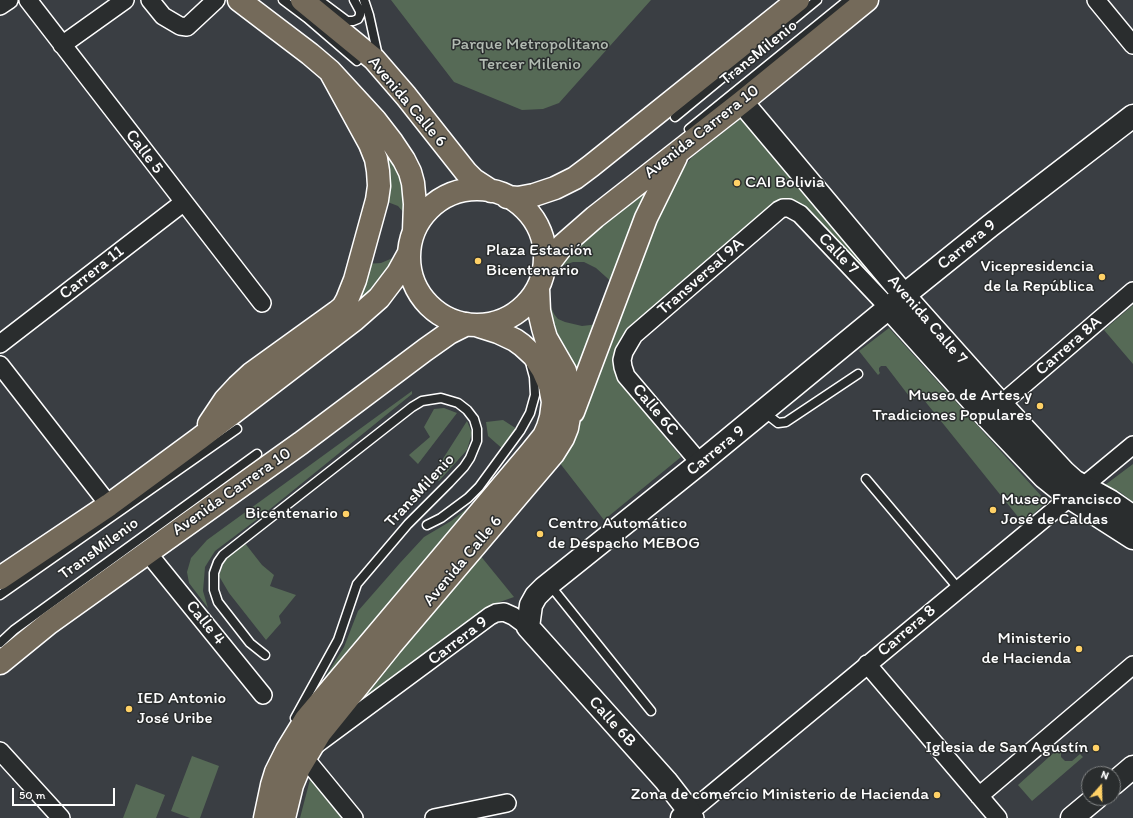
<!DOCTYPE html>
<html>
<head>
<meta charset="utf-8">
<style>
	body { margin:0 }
	#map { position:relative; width:1133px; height:818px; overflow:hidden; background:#3a3e43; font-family:Itim,sans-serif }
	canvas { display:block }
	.north { position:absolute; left:1081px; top:766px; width:40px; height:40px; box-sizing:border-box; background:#2a2d2e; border:1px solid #7f8182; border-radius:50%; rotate:20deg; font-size:11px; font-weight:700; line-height:16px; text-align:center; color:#fff }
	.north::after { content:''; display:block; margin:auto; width:14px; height:18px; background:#ffd166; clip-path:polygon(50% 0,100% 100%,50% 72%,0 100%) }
	.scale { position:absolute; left:12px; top:788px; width:103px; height:18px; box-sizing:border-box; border:2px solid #fff; border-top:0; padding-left:5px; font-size:12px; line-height:14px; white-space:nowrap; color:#fff; -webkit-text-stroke:3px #2a2d2e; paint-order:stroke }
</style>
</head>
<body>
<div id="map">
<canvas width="1133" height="818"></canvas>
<div class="north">N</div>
<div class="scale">50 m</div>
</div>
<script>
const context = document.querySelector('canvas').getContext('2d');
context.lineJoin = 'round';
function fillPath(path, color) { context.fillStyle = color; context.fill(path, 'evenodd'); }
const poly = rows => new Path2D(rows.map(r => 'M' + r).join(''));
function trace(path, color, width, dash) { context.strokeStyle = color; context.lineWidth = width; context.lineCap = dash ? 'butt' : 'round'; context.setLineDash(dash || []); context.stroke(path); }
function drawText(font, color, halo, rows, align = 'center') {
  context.font = font + ' Itim,sans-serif'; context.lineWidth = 3; context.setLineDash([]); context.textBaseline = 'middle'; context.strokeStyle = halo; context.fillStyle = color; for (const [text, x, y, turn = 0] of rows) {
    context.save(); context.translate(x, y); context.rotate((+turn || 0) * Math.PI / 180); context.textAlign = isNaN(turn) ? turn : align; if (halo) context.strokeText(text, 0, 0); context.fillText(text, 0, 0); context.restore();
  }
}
const green = poly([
	[391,0,651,0,559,103,543,109,522,110,454,82],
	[744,116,883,282,877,287,795,206,686,281,622,336,616,349,614,364,622,384,681,457,604,520,559,462,659,208,679,174,692,157],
	[377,138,403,176,404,213,398,206,385,201],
	[653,186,615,285,596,268,584,262,573,262,559,267,571,251,603,224],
	[395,257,392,265,372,290,354,304,366,264,381,263],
	[547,298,554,314,558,319,565,322,582,326,599,324,576,385,558,345],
	[1133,305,1133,364,1104,330],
	[889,328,1044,499,1043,505,1023,523,920,395,912,400,886,366,881,366,879,368,879,371,880,373,878,375,859,351],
	[412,391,412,394,264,514,215,551,205,567,203,591,208,608,189,583,187,572,191,558,207,540],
	[444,408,457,413,418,464,409,455,430,437,424,427,434,409],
	[503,420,520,431,505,451,488,436,486,422],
	[467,421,472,433,467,450,439,481,432,476],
	[1133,464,1133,502,1120,492,1105,485],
	[488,492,310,701,344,647,358,611,400,563,424,537,451,521],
	[244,542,262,565,274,575,270,586,296,595,279,616,281,623,266,640,229,593,219,576,223,564,229,555],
	[479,554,514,597,494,604,353,708],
	[1060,747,1063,750,1061,753,1061,757,1065,761,1072,761,1080,754,1083,757,1032,801,1018,785],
	[192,756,219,766,200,818,190,818,171,811],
	[312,772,349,818,300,818],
	[136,784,165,795,156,818,123,818]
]);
const lane = poly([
	[283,0,307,18,357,61],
	[319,0,347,21,353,21,358,19,360,15,360,11,354,0],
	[364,0,369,15,378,56],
	[675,117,817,0],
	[689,129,848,0],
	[764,412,778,423,786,422,858,374],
	[866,479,958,588],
	[427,525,441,518,468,498,479,487,520,431,530,413,535,395,534,377,531,366],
	[549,584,651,711],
	[0,595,237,429],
	[0,643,14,630,257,454],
	[265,655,250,643,218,602,214,590,214,573,218,562,223,555,412,407,422,401,441,398,458,403,467,410,474,419,477,429,477,441,470,458,464,467,449,483,408,524,357,584,338,640,295,718]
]);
const street = poly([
	[28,0,262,303],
	[150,0,163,16,180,26,187,27,216,0],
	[1096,0,1133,45],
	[0,6,9,0],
	[62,45,125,0],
	[0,344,184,202],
	[0,365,109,505],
	[993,411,1133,291],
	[700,463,626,376,623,367,622,360,624,352,634,335,779,210,783,208,789,208,800,214,889,308],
	[147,552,263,695],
	[867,664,998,818],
	[317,744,490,616,496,613,504,612,513,616,528,627],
	[0,751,61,818],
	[304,757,354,818],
	[979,796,1133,665],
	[434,818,507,803],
	[695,818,690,812,1133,445]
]);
const secondary = poly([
	[742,102,904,295],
	[909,301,1001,404,1064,472,1074,481,1110,501,1133,517],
	[889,308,987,417,1044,477,1069,497,1133,538],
	[1113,784,1133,767],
	[682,818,690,812,666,781,528,627,531,605,536,596,544,588,700,463,908,292,990,226,1133,116],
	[1072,818,1096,798]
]);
const primary = poly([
	[239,0,310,54,330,71,375,120,392,142,404,160,410,172,413,183,415,204,414,231],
	[302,0,374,59,406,96,466,172,474,180,491,191],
	'409 257a68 68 0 1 1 136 0a68 68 0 1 1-136 0Z',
	[507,197,518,198,534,195,555,188,575,178,591,166,798,0],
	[543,271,563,245,595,217,742,102,867,0],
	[573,412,646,218,676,157],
	[209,424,225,400,238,386,251,374,337,312,343,307,347,300,355,280,377,200,379,186,378,171,376,159,370,144,330,71],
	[0,578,109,505,200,438,354,320,379,298,398,273,409,253],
	[0,663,49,623,301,443,425,350,449,333,467,324],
	[265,818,272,785,276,772,287,750,306,719,531,452,544,436,548,427,551,417,553,402,550,386,543,370,534,356,522,345,515,340,498,332,476,325],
	[284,818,292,785,299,768,320,733,391,645,553,454,563,438,567,428,569,417,570,403,568,384,565,371,546,338,543,328,539,311,538,288]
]);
const markers = [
	[737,183,4,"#ffd166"],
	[478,261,4,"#ffd166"],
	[1102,277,4,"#ffd166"],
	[1040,406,4,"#ffd166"],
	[993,510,4,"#ffd166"],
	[346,514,4,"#ffd166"],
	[540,534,4,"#ffd166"],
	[1079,649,4,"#ffd166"],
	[129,709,4,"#ffd166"],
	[1096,748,4,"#ffd166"],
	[937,795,4,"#ffd166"]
];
const parkNames = [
	["Parque Metropolitano",530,45],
	["Tercer Milenio",530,65]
];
const streetNames = [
	["TransMilenio",759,53,-39],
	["Avenida Calle 6",407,102,50],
	["Avenida Carrera 10",702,132,-38],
	["Calle 5",144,152,52],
	["Carrera 9",967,245,-39],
	["Calle 7",838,254,46],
	["Carrera 11",92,273,-38],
	["Transversal 9A",701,277,-41],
	["Avenida Calle 7",927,320,49],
	["Carrera 8A",1069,346,-41],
	["Calle 6C",655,410,50],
	["Carrera 9",716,451,-39],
	["TransMilenio",420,491,-47],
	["Avenida Carrera 10",232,492,-35],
	["TransMilenio",99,549,-36],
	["Avenida Calle 6",463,561,-50],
	["Calle 4",205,623,51],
	["Carrera 8",907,631,-40],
	["Carrera 9",458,641,-37],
	["Calle 6B",612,722,48]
];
const poiNames = [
	["CAI Bolivia",745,183,"left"],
	["Plaza Estación",486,251,"left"],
	["Bicentenario",486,271,"left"],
	["Vicepresidencia",1094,267],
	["de la República",1094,287],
	["Museo de Artes y",1032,396],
	["Tradiciones Populares",1032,416],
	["Museo Francisco",1001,500,"left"],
	["José de Caldas",1001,520,"left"],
	["Bicentenario",338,514],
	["Centro Automático",548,524,"left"],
	["de Despacho MEBOG",548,544,"left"],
	["Ministerio",1071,639],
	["de Hacienda",1071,659],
	["IED Antonio",137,699,"left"],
	["José Uribe",137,719,"left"],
	["Iglesia de San Agustín",1088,748],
	["Zona de comercio Ministerio de Hacienda",929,795]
];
fillPath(green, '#566a56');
trace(lane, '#fff', 11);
trace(street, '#fff', 20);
trace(secondary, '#fff', 25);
trace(primary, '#fff', 25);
trace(lane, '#2a2d2e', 8);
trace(street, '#2a2d2e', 17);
trace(secondary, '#2a2d2e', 22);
trace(primary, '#746a5a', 22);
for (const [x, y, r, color] of markers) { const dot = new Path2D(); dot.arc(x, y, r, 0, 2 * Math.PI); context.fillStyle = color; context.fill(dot); trace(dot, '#2a2d2e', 1.5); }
drawText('17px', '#b3bcb3', '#2a2d2e', parkNames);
drawText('17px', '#fff', '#2a2d2e', streetNames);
drawText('17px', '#fff', '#2a2d2e', poiNames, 'right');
</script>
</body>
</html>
